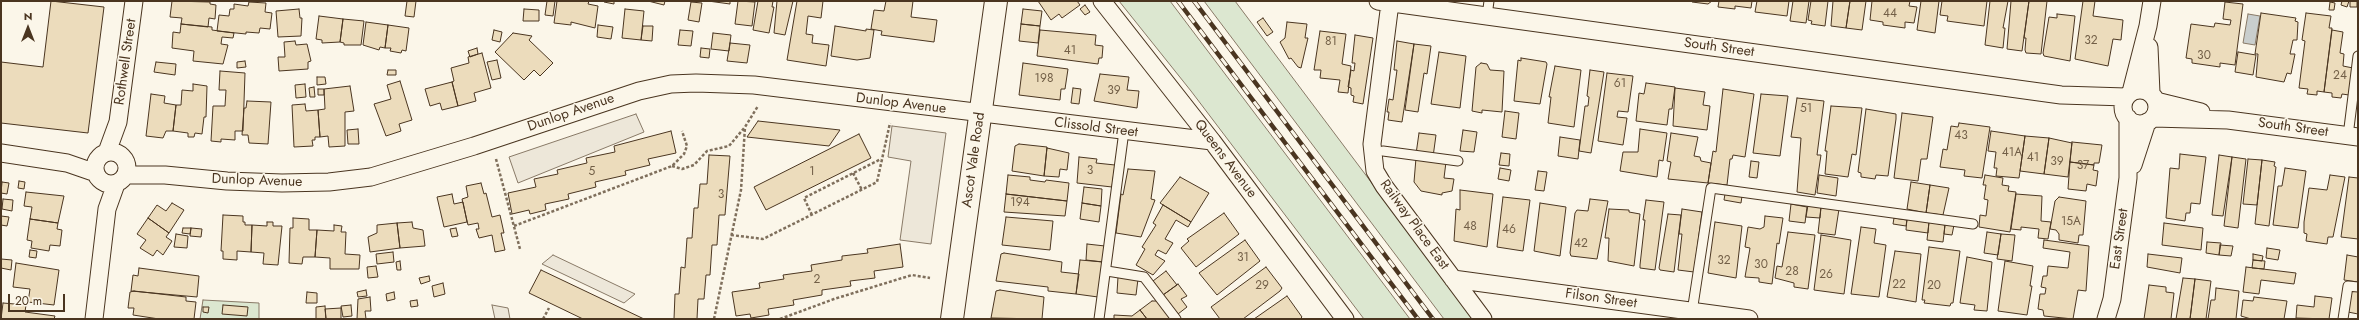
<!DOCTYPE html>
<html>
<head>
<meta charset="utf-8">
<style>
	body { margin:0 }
	#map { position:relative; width:2359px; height:320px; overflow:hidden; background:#fbf6e9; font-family:Jost,sans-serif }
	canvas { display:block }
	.frame { position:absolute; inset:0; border:2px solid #4a3520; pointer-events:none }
	.north { position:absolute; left:8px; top:8px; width:40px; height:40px; -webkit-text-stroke:3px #fbf6e9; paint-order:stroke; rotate:0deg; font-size:11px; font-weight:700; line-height:16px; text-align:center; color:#4a3520 }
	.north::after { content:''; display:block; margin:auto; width:14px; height:18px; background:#4a3520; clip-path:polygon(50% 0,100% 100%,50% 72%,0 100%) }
	.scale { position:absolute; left:8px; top:294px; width:57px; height:18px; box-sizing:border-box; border:2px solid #4a3520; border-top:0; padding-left:5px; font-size:12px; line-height:14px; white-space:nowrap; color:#4a3520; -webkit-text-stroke:3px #fbf6e9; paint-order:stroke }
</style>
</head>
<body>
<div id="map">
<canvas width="2359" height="320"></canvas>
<div class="frame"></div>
<div class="north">N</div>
<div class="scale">20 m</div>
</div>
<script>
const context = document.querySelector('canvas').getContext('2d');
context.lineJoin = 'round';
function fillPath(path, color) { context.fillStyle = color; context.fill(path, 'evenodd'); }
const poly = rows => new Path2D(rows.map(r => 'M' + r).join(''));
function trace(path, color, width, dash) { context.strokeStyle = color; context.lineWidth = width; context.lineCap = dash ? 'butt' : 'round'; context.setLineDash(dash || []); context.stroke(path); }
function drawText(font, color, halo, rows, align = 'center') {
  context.font = font + ' Jost,sans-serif'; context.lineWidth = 3; context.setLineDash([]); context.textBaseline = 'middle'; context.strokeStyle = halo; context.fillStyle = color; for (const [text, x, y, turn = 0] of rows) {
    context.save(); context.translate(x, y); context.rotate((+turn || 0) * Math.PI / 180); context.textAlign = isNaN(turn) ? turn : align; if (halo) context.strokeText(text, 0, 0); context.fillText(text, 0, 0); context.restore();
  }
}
const green = poly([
	[1119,1,1170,1,1410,319,1364,319,1191,91,1119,1],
	[1204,1,1235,1,1474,319,1444,319,1204,1],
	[203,300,259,303,259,319,200,319,203,300]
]);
const parking = poly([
	[636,114,644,132,518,183,509,157,636,114],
	[892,126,946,133,931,244,900,240,911,161,888,157,892,126],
	[553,255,635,294,624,303,542,264,553,255],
	[492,305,508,308,510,319,495,319,492,305]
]);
const water = poly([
	[2248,14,2260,16,2255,45,2243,43,2248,14]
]);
const building = poly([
	[51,1,104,7,88,133,1,123,1,62,43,67,51,1],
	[172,1,210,2,210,4,216,5,215,19,209,18,208,27,181,24,182,18,170,17,172,1],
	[407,1,416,1,414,17,405,16,407,1],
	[547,1,555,1,553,16,545,15,547,1],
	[557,1,589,1,588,4,598,6,595,28,571,22,571,25,554,23,557,1],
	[604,1,614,1,614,4,604,2,604,1],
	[648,1,665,1,664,5,648,1],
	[708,1,730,1,730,4,708,1],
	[738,1,755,2,752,26,735,24,738,1],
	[758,1,773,1,772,7,774,7,769,33,753,30,758,1],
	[777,1,793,1,785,35,774,33,777,1],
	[797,1,823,1,821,18,808,16,806,34,813,35,812,43,829,45,826,66,787,60,797,1],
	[886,1,913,1,911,17,937,20,934,42,881,35,882,31,871,29,874,10,884,11,886,1],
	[1038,1,1077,1,1080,5,1062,18,1059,14,1051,20,1038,1],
	[1712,1,1708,4,1692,2,1693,1,1712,1],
	[1719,1,1752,1,1751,8,1735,6,1735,9,1718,7,1719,1],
	[1757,1,1789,1,1787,16,1755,12,1757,1],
	[1793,1,1809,1,1806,23,1790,21,1793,1],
	[1811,1,1828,1,1825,26,1811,24,1812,21,1808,20,1811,1],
	[1833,1,1850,1,1846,28,1831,26,1833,1],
	[1850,1,1866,1,1862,30,1846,28,1850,1],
	[1872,1,1910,1,1909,6,1917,7,1914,23,1905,22,1905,28,1883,25,1883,22,1870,20,1872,1],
	[1921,1,1939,1,1935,33,1917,30,1921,1],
	[1942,1,1987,1,1984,26,1947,21,1948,16,1940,15,1942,1],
	[1990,1,2008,1,2003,28,2005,28,2003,48,1985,45,1990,1],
	[2011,1,2029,1,2022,51,2007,49,2011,1],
	[2029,1,2047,1,2041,54,2026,53,2025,50,2026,38,2024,38,2029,1],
	[2083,1,2095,1,2093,16,2123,20,2121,40,2113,39,2108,66,2075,59,2083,1],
	[2342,1,2349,1,2347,7,2341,5,2342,1],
	[2350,1,2357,1,2357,7,2350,7,2350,1],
	[249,2,266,3,265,12,272,13,270,29,260,28,259,33,246,32,246,34,217,31,219,15,229,16,230,9,234,9,234,4,248,6,249,2],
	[691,2,702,3,699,22,688,20,691,2],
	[2225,2,2243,4,2235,65,2220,63,2220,67,2192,63,2192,59,2186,58,2191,24,2214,27,2215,23,2230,25,2231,20,2223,19,2225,2],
	[2330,2,2335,3,2334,10,2329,10,2330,2],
	[1085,5,1090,12,1085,15,1080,9,1085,5],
	[299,9,300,18,302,18,301,36,278,37,276,11,299,9],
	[524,9,539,10,539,21,523,21,524,9],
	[625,9,644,11,641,40,622,38,625,9],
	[1023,9,1042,11,1040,26,1021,24,1023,9],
	[2261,13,2296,18,2295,21,2298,22,2297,40,2293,40,2290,54,2295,54,2291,74,2287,73,2284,82,2256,77,2258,54,2255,54,2261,13],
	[2306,13,2331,16,2329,28,2332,28,2324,92,2317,91,2317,95,2307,94,2308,89,2299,88,2305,41,2302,40,2306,13],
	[2057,14,2075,16,2070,61,2044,56,2043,53,2049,17,2057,18,2057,14],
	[319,16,343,19,340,42,322,43,322,40,316,39,319,16],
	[1263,18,1273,32,1267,36,1257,22,1263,18],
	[343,19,364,21,361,45,344,45,344,43,340,42,343,19],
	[366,22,388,25,385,48,380,47,379,50,363,45,366,22],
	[1287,22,1307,24,1305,38,1308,38,1301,68,1298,67,1291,58,1289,59,1280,42,1285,38,1287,22],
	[181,24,212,27,212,30,234,33,233,38,222,37,221,44,228,45,223,64,193,61,194,51,172,48,173,32,180,33,181,24],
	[1021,24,1040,26,1038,43,1019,41,1021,24],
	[388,25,409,28,406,51,402,50,401,53,390,51,391,48,385,48,388,25],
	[598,25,613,27,611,39,597,37,598,25],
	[643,26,653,26,652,41,641,40,643,26],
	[835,26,866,31,866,29,874,30,870,58,857,60,831,56,835,26],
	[494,30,502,32,500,42,492,40,494,30],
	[680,30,693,31,691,46,678,45,680,30],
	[1040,30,1096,35,1095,45,1103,46,1102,58,1099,58,1098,64,1037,56,1040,30],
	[2332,30,2343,32,2340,53,2344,54,2343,66,2353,68,2349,95,2342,94,2341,98,2332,97,2332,93,2324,92,2332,30],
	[1320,31,1346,34,1342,64,1351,66,1348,93,1338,92,1340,80,1320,78,1321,70,1314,70,1320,31],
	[513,33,532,36,529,40,553,63,540,76,534,70,524,80,495,52,513,33],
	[713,33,731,35,729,51,711,49,713,33],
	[1355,35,1373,38,1363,104,1353,102,1354,96,1351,95,1351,88,1348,87,1351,70,1354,71,1355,63,1352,63,1355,35],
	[295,41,296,45,307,44,311,61,308,62,308,69,279,71,278,57,285,57,284,42,295,41],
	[1397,41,1414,44,1402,122,1388,120,1389,112,1387,112,1389,99,1393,100,1397,70,1394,70,1397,41],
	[730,43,750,45,747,63,727,61,730,43],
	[1414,44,1431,46,1427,74,1424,73,1418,112,1405,110,1414,44],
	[477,48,478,54,470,57,468,51,477,48],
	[701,48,710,49,709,58,700,57,701,48],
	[1439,52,1466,56,1460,108,1431,104,1439,52],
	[2238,52,2256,55,2253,75,2235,72,2238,52],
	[482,53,491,88,474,93,476,101,458,106,452,82,454,81,451,68,469,63,468,57,482,53],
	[1521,58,1546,62,1547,64,1540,104,1514,101,1518,60,1521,61,1521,58],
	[497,60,501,78,492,80,487,62,497,60],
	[245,61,246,67,237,68,237,62,245,61],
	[156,62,176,64,175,75,154,72,156,62],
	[1023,63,1068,69,1065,89,1061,89,1060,100,1019,95,1023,63],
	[1481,63,1487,64,1490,70,1504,71,1502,112,1482,110,1482,113,1472,111,1476,67,1481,63],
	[1555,66,1581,70,1574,127,1548,123,1551,97,1549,97,1555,66],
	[388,70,396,70,396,75,387,75,388,70],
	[1590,70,1604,72,1591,153,1579,151,1585,106,1588,106,1589,97,1587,96,1590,70],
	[220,71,245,73,243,131,235,131,235,140,221,139,221,142,211,141,213,106,225,106,226,90,219,90,220,71],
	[1607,73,1633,76,1628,112,1618,111,1617,117,1627,118,1623,145,1598,141,1607,73],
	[1100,74,1129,77,1127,90,1139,91,1137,108,1094,101,1100,74],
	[317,77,325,77,326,84,317,85,317,77],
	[400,81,412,120,399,124,401,131,386,136,374,104,391,99,387,85,400,81],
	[452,82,458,106,442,110,440,103,430,106,425,89,452,82],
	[1646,83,1675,87,1672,109,1669,109,1667,125,1636,121,1639,93,1644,94,1646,83],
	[193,84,207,86,206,117,204,117,202,134,195,133,194,137,188,137,188,133,173,131,176,105,181,105,182,90,193,91,193,84],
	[305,84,306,97,296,98,295,85,305,84],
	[350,86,354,111,345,112,345,146,329,147,328,136,320,137,318,110,325,109,324,89,350,86],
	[314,87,315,97,310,97,309,88,314,87],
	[1073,88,1081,89,1079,104,1071,103,1073,88],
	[1675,88,1705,92,1703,105,1710,106,1707,130,1673,126,1675,88],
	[318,89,324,89,324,95,318,95,318,89],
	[1723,89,1754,94,1745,157,1733,155,1732,159,1730,159,1727,185,1708,183,1713,151,1716,152,1723,89],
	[151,94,165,96,164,103,176,105,173,131,166,131,163,138,146,136,151,94],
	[1761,94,1788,96,1780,156,1753,153,1761,94],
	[1797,98,1824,101,1817,155,1821,155,1815,195,1797,192,1801,138,1791,137,1797,98],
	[247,101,271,102,268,144,249,143,248,135,242,135,244,108,246,108,247,101],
	[305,104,306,111,318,110,320,137,315,137,315,140,312,140,313,146,294,147,292,105,305,104],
	[1831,106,1862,108,1856,155,1852,154,1848,177,1825,174,1827,151,1825,151,1831,106],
	[1866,109,1896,114,1896,119,1888,176,1876,175,1875,179,1861,177,1861,173,1858,172,1866,109],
	[1505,111,1519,113,1516,139,1502,137,1505,111],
	[1902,113,1933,117,1927,159,1921,159,1918,181,1894,178,1902,113],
	[758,121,840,130,829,146,747,137,758,121],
	[1959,123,1990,127,1982,178,1964,176,1965,170,1940,167,1943,149,1947,150,1951,126,1958,127,1959,123],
	[358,129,359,144,348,144,347,130,358,129],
	[1640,129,1667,133,1663,161,1659,160,1657,177,1620,171,1623,152,1638,152,1640,129],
	[1463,130,1477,132,1474,152,1460,151,1463,130],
	[671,131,676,153,648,159,650,165,625,171,626,175,595,182,596,187,568,194,569,199,545,204,546,210,530,214,529,210,512,214,508,193,536,187,534,179,558,174,557,170,587,163,586,158,615,152,614,146,671,131],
	[1991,131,2025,136,2019,178,1996,176,1997,168,1994,168,1996,152,1988,151,1991,131],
	[1419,133,1436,135,1433,157,1416,154,1419,133],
	[1671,133,1698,137,1694,156,1700,157,1701,161,1711,163,1708,183,1668,179,1671,162,1667,161,1671,133],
	[859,134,871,158,766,210,754,187,859,134],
	[2025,136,2049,138,2044,174,2020,171,2025,136],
	[1560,137,1580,140,1578,159,1558,156,1560,137],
	[2049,138,2072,143,2068,177,2044,174,2049,138],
	[2072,142,2102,145,2099,163,2094,163,2094,165,2070,162,2072,142],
	[1019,144,1047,147,1044,176,1012,171,1015,146,1019,144],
	[1047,148,1069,153,1067,170,1060,169,1059,177,1044,176,1047,148],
	[1501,153,1510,154,1509,166,1499,165,1501,153],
	[2180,154,2206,157,2200,204,2191,203,2190,213,2186,213,2185,221,2166,218,2170,168,2179,169,2180,154],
	[709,155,730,156,725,215,719,215,717,245,712,245,710,275,706,275,704,299,698,299,697,319,674,319,675,294,679,294,681,267,685,268,687,238,692,238,694,208,698,208,700,184,707,184,709,155],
	[2219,155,2232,157,2223,216,2212,215,2219,155],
	[1079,157,1097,159,1096,163,1115,165,1112,187,1077,183,1079,157],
	[2232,157,2246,159,2238,228,2224,226,2232,157],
	[1416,158,1446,162,1444,178,1454,179,1452,191,1442,193,1442,195,1421,191,1414,182,1416,158],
	[2248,159,2262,160,2257,205,2243,204,2248,159],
	[2262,160,2275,162,2274,166,2276,167,2269,226,2255,224,2262,160],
	[1751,161,1759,162,1757,178,1749,177,1751,161],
	[2070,162,2094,165,2093,170,2098,171,2096,186,2087,184,2086,191,2068,189,2070,162],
	[1500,168,1511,170,1509,181,1498,179,1500,168],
	[2285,168,2306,171,2298,228,2273,225,2278,186,2282,186,2285,168],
	[1128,169,1155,171,1151,199,1155,200,1141,237,1116,233,1121,194,1123,195,1128,169],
	[1538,171,1547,172,1544,191,1535,190,1538,171],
	[1008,175,1030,177,1030,180,1045,182,1046,180,1069,183,1067,201,1006,194,1008,175],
	[1819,175,1838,178,1836,196,1817,193,1819,175],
	[1985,175,2003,178,2002,185,2009,186,2008,191,2016,192,2010,232,1979,227,1980,215,1986,216,1988,200,1984,199,1986,185,1983,185,1985,175],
	[2330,175,2345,177,2333,237,2328,237,2327,244,2306,241,2307,234,2304,233,2304,222,2309,188,2327,190,2330,175],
	[1180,177,1209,193,1191,222,1160,203,1180,177],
	[2349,177,2358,178,2358,239,2341,237,2349,177],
	[19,181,25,182,24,189,18,188,19,181],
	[2,182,9,183,7,194,1,193,2,182],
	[1911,182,1930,185,1926,213,1907,209,1911,182],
	[481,183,484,194,486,193,492,217,500,215,504,233,501,233,505,250,495,252,492,235,479,238,476,229,479,229,478,223,468,225,462,199,468,197,466,186,481,183],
	[1930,185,1949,188,1943,215,1926,213,1930,185],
	[1084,187,1102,189,1101,206,1082,203,1084,187],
	[1460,190,1493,194,1487,247,1454,241,1456,209,1460,210,1460,190],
	[26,192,64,196,58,223,30,219,32,207,24,206,26,192],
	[452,194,454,204,463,202,467,222,444,227,437,197,452,194],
	[1006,194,1067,201,1065,216,1004,212,1006,194],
	[1725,194,1742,196,1741,203,1724,200,1725,194],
	[2016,194,2042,196,2041,221,2051,222,2048,239,2038,238,2039,229,2021,227,2021,230,2011,229,2016,194],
	[1503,197,1530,200,1523,251,1497,247,1503,197],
	[2059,197,2086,201,2083,235,2079,235,2078,243,2059,240,2059,234,2056,230,2050,229,2055,201,2059,197],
	[3,199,13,200,12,211,2,209,3,199],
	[1590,199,1608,201,1597,259,1571,256,1570,253,1575,213,1577,210,1588,211,1590,199],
	[1646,200,1664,202,1655,270,1640,268,1640,265,1645,220,1643,220,1646,200],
	[172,203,184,210,169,233,148,218,157,205,166,211,172,203],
	[1082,203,1101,206,1099,222,1080,219,1082,203],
	[1540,203,1566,207,1560,256,1534,251,1540,203],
	[1791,204,1807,207,1805,223,1789,221,1791,204],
	[1163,205,1191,222,1188,227,1176,220,1165,239,1173,243,1166,254,1158,250,1155,255,1165,261,1153,275,1136,265,1145,249,1142,247,1156,225,1153,223,1163,205],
	[1808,205,1821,207,1820,218,1806,217,1808,205],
	[1821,207,1839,209,1835,235,1818,233,1821,207],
	[1609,209,1629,210,1629,212,1640,214,1634,266,1608,261,1609,238,1605,238,1609,209],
	[1682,209,1702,212,1694,272,1678,270,1682,234,1679,234,1682,209],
	[1224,213,1239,234,1196,267,1181,248,1189,241,1187,239,1224,213],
	[1668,214,1681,215,1674,272,1660,270,1659,268,1668,214],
	[223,215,243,216,243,222,245,222,245,225,252,225,251,252,237,251,237,260,223,259,223,251,221,251,223,215],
	[1,216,9,217,7,226,1,225,1,216],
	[1765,216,1783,218,1779,244,1777,243,1772,284,1759,282,1759,278,1745,277,1750,248,1745,247,1748,227,1760,229,1764,227,1765,216],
	[1006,217,1053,221,1050,250,1002,245,1006,217],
	[148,218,169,233,166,237,172,241,163,255,157,250,153,256,140,248,146,240,137,234,148,218],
	[293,218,309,219,309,230,317,230,315,257,303,257,302,264,289,263,290,228,293,228,293,218],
	[1894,218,1907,220,1906,226,1893,224,1894,218],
	[1907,218,1929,221,1928,233,1906,230,1907,218],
	[30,219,58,223,57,229,62,230,60,246,50,245,49,251,31,248,32,241,27,240,30,219],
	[267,222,273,222,273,226,282,226,278,265,263,264,264,253,251,252,252,225,267,226,267,222],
	[412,222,413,228,423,230,425,246,400,248,397,223,412,222],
	[1715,222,1742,226,1736,278,1708,273,1715,222],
	[1929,222,1945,225,1943,242,1927,240,1929,222],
	[397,223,400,248,370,252,368,237,377,233,377,225,397,223],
	[2164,223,2203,228,2201,250,2162,245,2164,223],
	[1945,224,1954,225,1952,235,1944,234,1945,224],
	[334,225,342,226,341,232,346,232,345,254,360,255,359,269,330,269,330,258,315,257,317,230,334,231,334,225],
	[1861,227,1876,229,1874,243,1886,245,1879,297,1851,294,1861,227],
	[183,228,191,228,190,234,182,233,183,228],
	[191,228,202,229,201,237,190,236,191,228],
	[456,228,458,236,452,237,450,229,456,228],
	[1788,232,1815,235,1808,289,1794,287,1794,283,1775,278,1777,266,1782,267,1788,232],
	[1987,232,2001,234,1998,255,1984,253,1987,232],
	[176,234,188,236,187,248,174,247,176,234],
	[2001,234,2015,235,2012,261,1997,259,2001,234],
	[1821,235,1851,240,1844,294,1814,290,1821,235],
	[1245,240,1260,261,1217,295,1199,273,1245,240],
	[2044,240,2089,246,2086,291,2078,290,2073,319,2044,316,2043,310,2038,309,2040,294,2045,294,2046,288,2041,287,2043,276,2047,276,2048,266,2068,268,2070,252,2043,248,2044,240],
	[2207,242,2221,243,2219,255,2206,253,2207,242],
	[900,244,903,267,874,271,875,278,850,281,851,286,822,290,822,295,793,300,794,305,768,309,769,315,751,318,750,314,736,316,732,292,760,288,759,283,784,279,783,275,812,271,811,265,842,260,842,256,868,253,867,249,900,244],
	[1087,244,1105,246,1103,262,1086,260,1087,244],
	[2220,245,2233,246,2231,256,2219,255,2220,245],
	[1929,247,1960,251,1953,303,1951,303,1950,306,1924,303,1925,300,1922,300,1929,247],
	[2267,248,2280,250,2278,260,2266,258,2267,248],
	[30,250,37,251,36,258,29,257,30,250],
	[1895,251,1921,254,1916,302,1887,297,1895,251],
	[393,252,394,262,377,264,376,254,393,252],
	[1004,253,1062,262,1061,272,1079,274,1076,294,1048,291,1048,287,996,281,1001,254,1004,253],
	[2148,254,2182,258,2180,273,2147,267,2148,254],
	[2253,254,2263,256,2262,261,2253,260,2253,254],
	[2347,255,2358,257,2358,282,2344,280,2347,255],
	[1967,257,1992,262,1987,311,1974,310,1975,305,1960,303,1967,257],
	[1,259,12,260,11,270,1,268,1,259],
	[1080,260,1103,262,1098,297,1076,294,1080,260],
	[2253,260,2265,261,2264,269,2252,268,2253,260],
	[400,261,401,270,397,270,396,262,400,261],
	[2005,261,2033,266,2030,286,2032,286,2027,315,1998,311,2005,261],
	[16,263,59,270,54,305,28,302,30,289,13,287,16,263],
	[376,266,378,277,368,278,367,267,376,266],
	[1266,267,1282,288,1280,291,1243,319,1220,319,1211,307,1266,267],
	[2246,267,2296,273,2294,284,2261,280,2259,294,2243,292,2246,267],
	[139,268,199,276,197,297,131,291,133,275,138,276,139,268],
	[541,270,644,319,583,319,529,293,541,270],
	[1166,271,1177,285,1163,295,1153,281,1166,271],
	[429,276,430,281,421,284,419,278,429,276],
	[1118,277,1138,279,1136,295,1117,293,1118,277],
	[2183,278,2195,279,2190,319,2176,319,2183,278],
	[2195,279,2211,281,2206,319,2190,319,2195,279],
	[443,283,445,294,434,297,432,286,443,283],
	[1178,284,1187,296,1181,299,1187,307,1178,314,1163,295,1178,284],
	[2149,285,2166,287,2166,292,2174,293,2171,319,2144,319,2149,285],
	[2216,288,2239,291,2236,319,2208,319,2211,300,2215,300,2216,288],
	[2354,289,2358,290,2358,314,2348,312,2351,292,2354,289],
	[366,290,367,296,358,297,357,292,366,290],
	[1000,290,1044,297,1042,319,991,318,996,291,1000,290],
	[134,291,186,297,186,301,196,302,194,319,159,319,133,315,134,308,128,308,130,292,134,291],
	[307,292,317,293,317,303,306,303,307,292],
	[394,292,395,299,387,301,386,294,394,292],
	[1287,296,1302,317,1300,319,1254,319,1287,296],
	[2315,296,2332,298,2329,319,2296,318,2297,305,2314,307,2315,296],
	[370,297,371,311,365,311,366,319,357,319,358,299,370,297],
	[2254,297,2287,301,2284,319,2251,319,2241,316,2243,300,2253,301,2254,297],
	[417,300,418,306,411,307,410,301,417,300],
	[1152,301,1158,301,1172,319,1147,319,1140,310,1152,301],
	[3,303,26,305,25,312,55,316,54,319,1,319,3,303],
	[223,305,248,307,247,316,222,314,223,305],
	[351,305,352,316,343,317,341,306,351,305],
	[325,306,326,319,316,319,316,307,325,306],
	[203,307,209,307,208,313,203,312,203,307],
	[341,308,341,319,326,319,325,309,341,308],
	[1140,310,1147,319,1114,319,1114,315,1132,316,1140,310]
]);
const path = poly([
	[496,159,520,249],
	[672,166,682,169,694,165,707,151,729,146,745,127,758,106],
	[853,173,862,190],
	[812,215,804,198,881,159],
	[514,226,672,166,684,154,687,146,682,131],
	[731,235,763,239,877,182,890,123],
	[543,319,549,308],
	[714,319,741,190,745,127],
	[780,319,834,299,912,275,930,278]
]);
const lane = poly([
	[1487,16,1489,1],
	[2348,136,2358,56],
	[1383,151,1458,161],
	[1107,271,1144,277,1176,319],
	[1692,312,1711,188,1973,224],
	[1099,319,1124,131],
	[2343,319,2348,286,2358,287]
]);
const street = poly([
	[1102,1,1212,141,1345,319],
	[1378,1,2061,95,2126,97],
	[1390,3,1372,144,1375,171,1384,186,1483,319],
	[2149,47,2151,93],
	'2123 107a17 17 0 1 1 34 0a17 17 0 1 1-34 0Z',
	[2131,92,2148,26,2152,1],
	[2156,101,2201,112],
	[2153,118,2228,120,2358,137],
	'95 168a16 16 0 1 1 32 0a16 16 0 1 1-32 0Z',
	[107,152,118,122,134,1],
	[1,153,67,163,96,173],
	[2133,165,2147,122],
	[126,175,165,175,227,181,282,183,329,182,371,177,474,146,639,91,671,84,696,83,754,85,1212,141],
	[1453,279,1749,319],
	[94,319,107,209,116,184],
	[2106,319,2112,299,2128,178,2128,118]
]);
const primary = poly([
	[952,319,996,1]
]);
const rail = poly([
	[1178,1,1418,319],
	[1194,1,1433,319]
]);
const numberNames = [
	["44",1890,14],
	["32",2091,41],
	["81",1331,42],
	["41",1070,51],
	["30",2204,56],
	["24",2340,76],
	["198",1044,79],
	["61",1620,84],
	["39",1114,91],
	["51",1806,109],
	["43",1961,136],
	["41A",2012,153],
	["41",2033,158],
	["39",2057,162],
	["37",2083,166],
	["3",1090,171],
	["5",592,172],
	["1",812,172],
	["3",721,195],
	["194",1020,203],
	["15A",2071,222],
	["48",1470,227],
	["46",1509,230],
	["42",1581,244],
	["31",1243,258],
	["32",1724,261],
	["30",1761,265],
	["28",1792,272],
	["26",1826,275],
	["2",817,280],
	["22",1899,285],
	["29",1262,286],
	["20",1934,286]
];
const streetNames = [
	["South Street",1719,48,8],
	["Rothwell Street",126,62,-82],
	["Dunlop Avenue",901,104,7],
	["Dunlop Avenue",571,113,-19],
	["Clissold Street",1096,128,7],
	["South Street",2293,128,8],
	["Queens Avenue",1225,159,53],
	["Ascot Vale Road",974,160,-82],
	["Dunlop Avenue",257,181,2],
	["Railway Place East",1414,225,54],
	["East Street",2120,239,-82],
	["Filson Street",1601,299,8]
];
fillPath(green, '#dce7d0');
trace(green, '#887966', 1);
fillPath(parking, '#ede7d9');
trace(parking, '#887966', 1);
fillPath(water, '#c9cecd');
trace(water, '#887966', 1);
fillPath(building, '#ecdcbc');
trace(building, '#4a3520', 1);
trace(lane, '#4a3520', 11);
trace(street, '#4a3520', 19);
trace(primary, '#4a3520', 24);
trace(path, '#7f6f5c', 2.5, [3, 2]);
trace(lane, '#fbf6e9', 9);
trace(street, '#fbf6e9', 17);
trace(primary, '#fbf6e9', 22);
trace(rail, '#4a3520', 4.5);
trace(rail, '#fbf6e9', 3, [9]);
drawText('12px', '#725f47', null, numberNames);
drawText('14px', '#4a3520', '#fbf6e9', streetNames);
</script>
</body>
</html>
